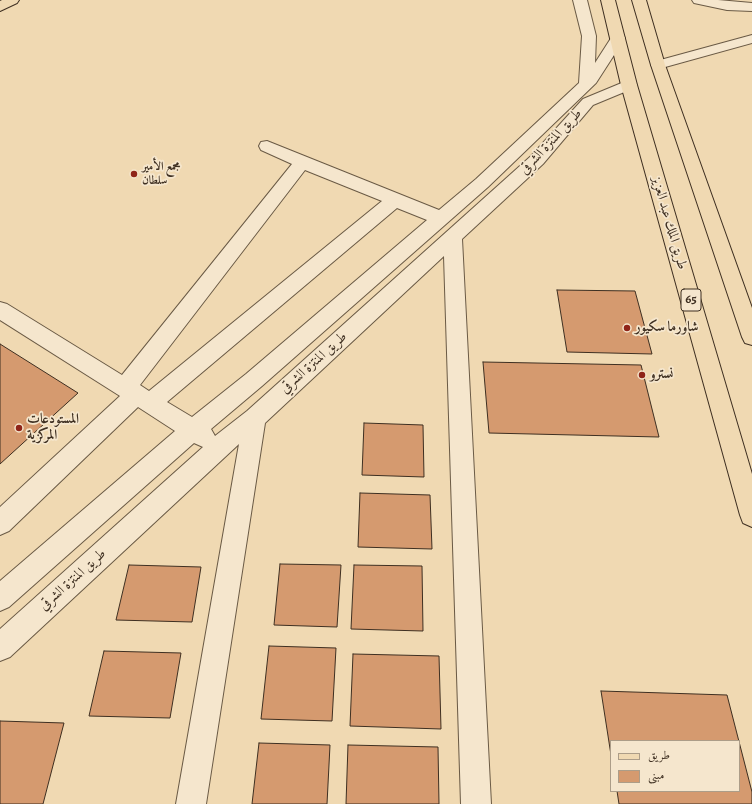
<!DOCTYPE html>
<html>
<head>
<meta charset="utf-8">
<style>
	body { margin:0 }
	#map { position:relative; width:752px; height:804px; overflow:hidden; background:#f0d9b2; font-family:Alegreya,Amiri,serif }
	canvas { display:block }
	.legend { position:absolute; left:610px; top:740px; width:130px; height:52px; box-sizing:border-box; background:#f5e6cd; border:1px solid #ac9d88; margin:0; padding:5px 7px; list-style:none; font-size:12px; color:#3e2f21 }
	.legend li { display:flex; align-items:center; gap:8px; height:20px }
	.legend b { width:20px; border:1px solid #ac9d88 }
</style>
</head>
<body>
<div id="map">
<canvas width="752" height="804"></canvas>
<ul class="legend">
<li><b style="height:5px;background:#f0d9b2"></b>طريق</li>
<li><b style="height:11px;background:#d59a6f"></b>مبنى</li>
</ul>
</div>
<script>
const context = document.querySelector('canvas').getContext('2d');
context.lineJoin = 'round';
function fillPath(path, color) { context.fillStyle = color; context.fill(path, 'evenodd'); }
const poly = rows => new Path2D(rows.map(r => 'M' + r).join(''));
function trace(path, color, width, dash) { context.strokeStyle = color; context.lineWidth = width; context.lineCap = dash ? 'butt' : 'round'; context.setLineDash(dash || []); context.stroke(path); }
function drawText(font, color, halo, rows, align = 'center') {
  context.font = font + ' Alegreya,Amiri,serif'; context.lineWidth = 3.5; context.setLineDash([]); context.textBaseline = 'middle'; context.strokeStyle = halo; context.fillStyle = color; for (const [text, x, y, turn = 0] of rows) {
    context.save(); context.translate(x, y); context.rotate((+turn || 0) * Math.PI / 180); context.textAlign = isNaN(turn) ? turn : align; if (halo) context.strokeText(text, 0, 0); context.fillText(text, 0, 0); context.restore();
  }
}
const building = poly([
	[557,290,635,291,652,354,567,352,557,290],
	[0,344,78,393,0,464,0,344],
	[483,362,641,365,659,437,489,433,483,362],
	[364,423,423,425,424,477,362,475,364,423],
	[360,493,430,495,432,549,358,547,360,493],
	[280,564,341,565,337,627,274,625,280,564],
	[129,565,201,567,192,622,116,620,129,565],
	[354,565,422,566,423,631,351,629,354,565],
	[269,646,336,648,332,721,261,719,269,646],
	[104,651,181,653,170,718,89,716,104,651],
	[353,654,439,656,441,729,350,726,353,654],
	[601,691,727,695,752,792,752,804,619,804,617,791,739,791,739,741,611,741,611,755,601,691],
	[0,721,64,723,43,804,0,804,0,721],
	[259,743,330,745,327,804,252,804,259,743],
	[348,745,438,747,439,804,346,804,348,745]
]);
const minor = poly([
	[573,0,587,0,596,36,595,63,613,35,618,34,623,35,625,38,596,83,488,187,262,386,211,429,215,436,247,411,531,156,583,99,624,82,629,80,634,82,637,85,634,88,593,105,543,164,462,239,491,804,461,804,444,256,265,423,206,804,176,804,239,444,10,657,0,661,0,629,203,447,194,443,9,607,0,611,0,581,175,431,138,407,9,531,0,535,0,507,120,396,0,320,0,302,7,304,122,375,292,164,261,150,259,146,261,142,267,141,439,210,476,179,579,83,582,36,573,0],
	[305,170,382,201,149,391,140,385,305,170],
	[397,208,427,220,246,374,192,417,167,402,397,208],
	[692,0,718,0,752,3,752,11,727,10,694,3,692,0],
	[752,35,752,43,658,69,653,68,651,65,653,62,752,35]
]);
const major = poly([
	[2,0,19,0,17,3,0,11,0,1,2,0]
]);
const highway = poly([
	[601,0,615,0,637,85,752,474,752,527,743,523,740,515,621,85,601,0],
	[632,0,646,0,665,65,752,308,752,345,745,343,742,337,651,65,632,0]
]);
const markers = [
	[134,174,4,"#8f2418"],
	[627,328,4,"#8f2418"],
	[642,375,4,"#8f2418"],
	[19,428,4,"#8f2418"]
];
const farPoinames = [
	["مجمع الأمير",142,167],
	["سلطان",142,181]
];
const shields = [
	[691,300,20]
];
const shieldNames = [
	["65",691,300]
];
const streetNames = [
	["طريق المنتزة الشرقي",551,142,-47],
	["طريق الملك عبد العزيز",669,223,74],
	["طريق المنتزة الشرقي",314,363,-42],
	["طريق المنتزة الشرقي",73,580,-42]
];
const poiNames = [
	["شاورما سكيور",635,328],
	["نسترو",650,375],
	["المستودعات",27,420],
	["المركزية",27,436]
];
fillPath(building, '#d59a6f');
trace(building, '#3e2f21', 1);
trace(minor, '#6a5a45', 2);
trace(major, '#3e2f21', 2);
trace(highway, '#3e2f21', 2);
fillPath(minor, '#f5e6cd');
fillPath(major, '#f0d9b2');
fillPath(highway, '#f0d9b2');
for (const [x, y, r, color] of markers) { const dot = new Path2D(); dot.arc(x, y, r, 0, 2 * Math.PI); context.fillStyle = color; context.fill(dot); trace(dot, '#f5e6cd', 1.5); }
drawText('bold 12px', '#3e2f21', '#f5e6cd', farPoinames, 'left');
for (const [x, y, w] of shields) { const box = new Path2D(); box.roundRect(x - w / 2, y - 11, w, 22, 3); context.fillStyle = '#f5e6cd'; context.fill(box); trace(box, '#3e2f21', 1); }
drawText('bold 13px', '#3e2f21', null, shieldNames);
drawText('14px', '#3e2f21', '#f5e6cd', streetNames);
drawText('bold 14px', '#3e2f21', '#f5e6cd', poiNames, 'left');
</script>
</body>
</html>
